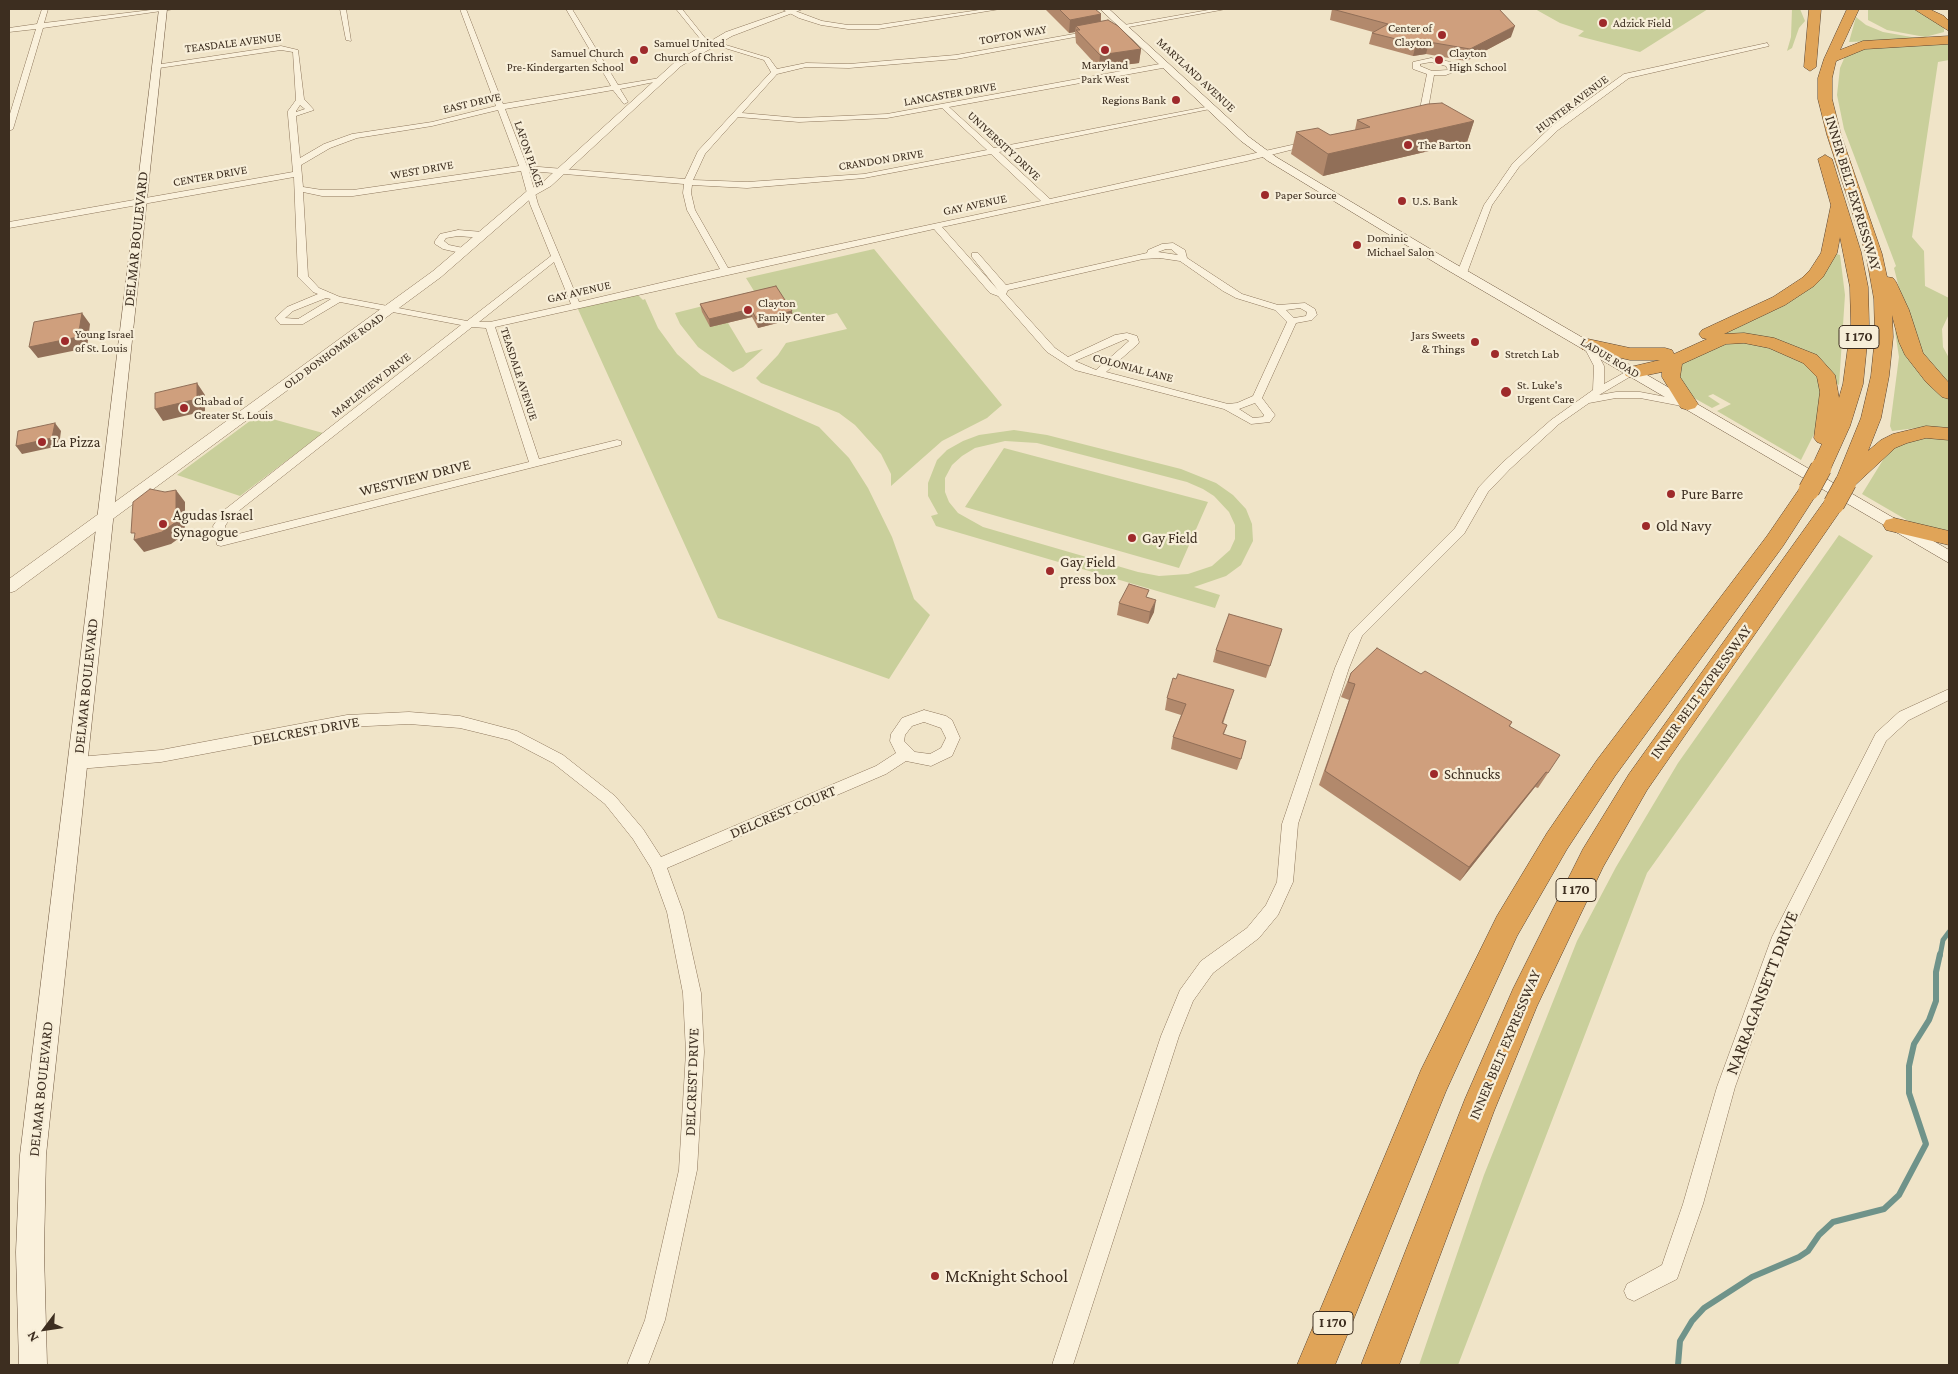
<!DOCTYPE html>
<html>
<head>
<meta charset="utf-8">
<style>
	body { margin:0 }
	#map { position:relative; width:1958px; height:1374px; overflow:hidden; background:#f0e4c8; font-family:"Crimson Pro",serif }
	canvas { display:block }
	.frame { position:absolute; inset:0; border:10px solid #3d2e20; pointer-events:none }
	.north { position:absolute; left:20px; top:1304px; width:50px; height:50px; -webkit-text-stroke:4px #f7eed8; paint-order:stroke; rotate:239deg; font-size:14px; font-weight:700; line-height:20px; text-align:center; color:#3d2e20 }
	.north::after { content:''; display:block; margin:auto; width:18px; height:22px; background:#3d2e20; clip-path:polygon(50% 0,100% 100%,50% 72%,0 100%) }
</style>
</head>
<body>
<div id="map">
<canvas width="1958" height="1374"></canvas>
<div class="frame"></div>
<div class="north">N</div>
</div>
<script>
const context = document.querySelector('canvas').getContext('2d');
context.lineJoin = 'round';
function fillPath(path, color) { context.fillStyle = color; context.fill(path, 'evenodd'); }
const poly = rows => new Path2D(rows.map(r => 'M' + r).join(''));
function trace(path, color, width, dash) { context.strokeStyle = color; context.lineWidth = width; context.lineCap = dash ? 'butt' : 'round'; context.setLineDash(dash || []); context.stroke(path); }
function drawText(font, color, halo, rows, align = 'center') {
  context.font = font + ' "Crimson Pro",serif'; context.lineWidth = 4.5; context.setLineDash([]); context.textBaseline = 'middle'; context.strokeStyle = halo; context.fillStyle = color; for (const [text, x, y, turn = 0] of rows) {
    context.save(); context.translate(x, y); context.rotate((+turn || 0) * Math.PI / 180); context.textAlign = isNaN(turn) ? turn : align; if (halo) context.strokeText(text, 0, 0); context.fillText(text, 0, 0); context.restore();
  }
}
const green = poly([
	[1535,9,1708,9,1640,52,1578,36,1584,31,1560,23],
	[1792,9,1800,9,1805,21,1799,28,1792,48,1787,51,1791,37],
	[1868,9,1916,9,1931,16,1944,28,1944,32,1925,37,1887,30,1868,20],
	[1856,17,1866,25,1883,32,1923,39,1849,42],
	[1949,43,1949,60,1938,62,1912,237,1924,251,1925,286,1949,298,1949,314,1942,329,1943,347,1949,358,1949,387,1933,370,1911,336,1894,268,1896,266,1844,129,1837,95,1840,68,1846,54,1852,50],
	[874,249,1002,405,987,418,942,441,891,486,891,474,881,454,855,425,839,413,761,383,756,378,778,355,786,343,847,329,837,313,797,323,787,309,754,291,746,278],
	[1833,253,1840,255,1845,295,1839,385,1835,383,1812,356,1717,337,1783,304],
	[637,294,643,300,645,299,658,328,677,354,701,375,819,427,849,458,868,488,892,537,914,599,930,615,889,679,718,618,577,307],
	[723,301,728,323,746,353,763,349,743,367,733,372,698,347,680,324,675,313],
	[1895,331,1898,333,1940,391,1949,399,1949,430,1917,428,1892,431,1890,426,1899,357],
	[1754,341,1797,355,1825,382,1817,428,1801,460,1717,411,1731,404,1713,394,1708,396,1720,404,1712,408,1694,398,1688,394,1676,373,1679,363,1719,345],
	[258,415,323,433,240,496,177,475],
	[1014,430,1047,435,1181,469,1216,483,1233,495,1246,509,1252,524,1253,541,1241,565,1226,576,1194,587,1220,595,1215,608,936,526,931,516,938,514,928,496,928,483,937,460,947,450,963,441,979,435],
	[1005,441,1037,443,1187,482,1203,489,1214,496,1229,512,1235,525,1235,539,1230,550,1212,566,1188,574,1159,576,1138,572,983,527,958,513,949,502,945,492,945,478,952,465,962,456,975,448],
	[1940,436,1949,437,1949,534,1917,526,1862,494,1886,455,1893,446,1915,437],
	[1004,448,1208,502,1179,568,965,507],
	[1839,535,1873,556,1647,873,1458,1365,1419,1365,1484,1175,1577,941,1616,867,1678,763]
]);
const streamFar1 = poly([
	[1940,956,1943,940,1949,932]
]);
const stream = poly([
	[1678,1365,1680,1341,1692,1321,1704,1308,1752,1277,1799,1257,1808,1251,1819,1235,1833,1222,1884,1209,1899,1195,1926,1144,1909,1093,1909,1066,1914,1044,1929,1020,1936,1001,1936,972,1940,954]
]);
const minor = poly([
	[42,9,48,9,44,23,159,9,175,9,43,28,13,129,9,131,9,117,36,29,9,32,9,28,37,24,42,9],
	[340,9,346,9,351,41,346,40,340,9],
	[460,9,466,9,503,104,611,86,566,9,572,9,618,85,660,78,664,80,620,89,628,102,624,104,613,90,505,109,527,166,685,179,698,151,771,72,764,60,702,41,676,9,682,9,706,39,769,58,777,69,806,63,849,64,956,55,1214,9,1226,9,956,59,849,68,806,67,777,74,742,113,799,118,887,114,1165,63,1168,67,949,107,994,148,1211,106,1215,108,999,152,1050,199,1314,140,1314,144,1247,161,942,227,998,290,972,257,972,253,978,253,1006,285,1147,253,1148,250,1162,244,1173,243,1185,250,1187,258,1242,294,1278,305,1305,303,1315,309,1317,315,1312,320,1296,323,1262,398,1275,415,1270,422,1251,424,1224,409,1075,370,1047,352,998,296,990,293,934,229,495,327,539,459,617,440,621,441,621,445,221,546,217,545,213,526,223,511,461,325,340,302,303,324,280,324,275,318,287,307,318,294,313,292,298,277,294,177,9,228,9,222,293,172,288,115,288,111,296,100,293,52,281,50,152,69,155,65,281,46,298,50,304,99,314,110,296,116,300,158,324,144,352,134,432,122,496,106,460,9],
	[300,105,305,109,296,112,296,111,300,105],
	[942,108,987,150,864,174,747,182,693,180,705,154,738,117,799,122,887,118,942,108],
	[498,110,519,166,353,190,322,190,303,187,301,165,330,148,357,138,432,126,498,110],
	[991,154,1041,201,728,268,695,210,691,193,692,185,747,188,864,178,991,154],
	[521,171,530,204,551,256,467,321,340,297,319,288,308,276,303,192,322,196,353,196,521,171],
	[529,171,684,184,683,193,687,210,720,269,579,302,538,204,529,171],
	[1166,249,1171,249,1178,255,1158,252,1166,249],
	[1160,258,1180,261,1223,291,1236,298,1275,310,1287,322,1253,396,1237,403,1228,404,1106,372,1138,344,1139,342,1137,336,1127,333,1115,335,1068,357,1055,348,1006,294,1008,290,1143,259,1160,258],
	[554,262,571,304,490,322,479,322,554,262],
	[326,298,331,299,298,319,285,318,293,311,326,298],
	[1300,308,1307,312,1306,316,1294,318,1286,310,1300,308],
	[472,327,486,328,529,462,226,537,225,526,231,517,472,327],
	[1126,339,1129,341,1096,370,1075,361,1126,339],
	[1255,403,1264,415,1263,417,1253,418,1239,409,1255,403],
	[782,9,790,9,822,21,848,25,878,25,986,9,1000,9,878,29,848,29,821,25,799,18,782,9],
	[1767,43,1769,46,1629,78,1558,130,1519,167,1492,205,1467,273,1459,275,1457,273,1484,205,1513,163,1552,126,1624,74,1767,43],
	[1431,58,1451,62,1456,71,1446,75,1434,75,1427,115,1417,120,1413,118,1419,114,1427,74,1413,69,1413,62,1431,58],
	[1431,62,1446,66,1448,70,1432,71,1420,66,1420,64,1431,62],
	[458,230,483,232,487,235,483,238,458,236,446,238,444,241,449,245,468,249,468,253,465,254,443,249,435,244,435,241,440,234,458,230],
	[1588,342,1593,345,1604,366,1604,384,1629,370,1633,369,1638,372,1599,395,1616,392,1640,392,1687,401,1692,404,1687,407,1640,398,1616,398,1589,403,1559,424,1510,469,1488,492,1464,534,1362,636,1349,668,1298,824,1293,882,1278,915,1259,938,1213,973,1193,1001,1179,1036,1073,1365,1052,1365,1161,1036,1180,990,1201,961,1247,928,1266,905,1277,882,1282,824,1335,668,1350,633,1455,528,1479,487,1502,463,1551,420,1593,390,1594,366,1583,345,1588,342],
	[1949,689,1949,700,1909,720,1886,741,1788,939,1735,1087,1703,1204,1677,1279,1634,1301,1627,1298,1624,1291,1627,1284,1662,1265,1683,1204,1717,1087,1772,937,1876,733,1899,712,1949,689],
	[924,710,946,716,952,720,960,738,952,756,931,766,906,761,886,774,667,868,683,912,701,993,704,1052,697,1170,665,1320,648,1365,627,1365,645,1320,679,1170,686,1052,683,993,667,912,651,868,633,839,605,804,553,763,509,740,460,728,409,724,347,727,161,762,78,769,73,767,71,763,73,759,78,757,161,750,347,715,409,712,460,716,517,731,563,755,615,796,643,829,661,857,876,766,896,753,890,741,891,734,902,718,924,710],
	[924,722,941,728,946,738,941,748,930,754,915,752,904,741,905,735,912,726,924,722]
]);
const tertiary = poly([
	[792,9,803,9,732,36,681,66,551,186,535,195,441,277,15,591,9,593,9,579,433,271,527,191,543,182,675,62,726,32,792,9]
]);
const secondary = poly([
	[159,9,167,9,46,1155,44,1252,47,1365,19,1365,16,1252,20,1155,159,9],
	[1100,9,1109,9,1249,137,1276,157,1452,262,1949,550,1949,563,1444,268,1268,161,1241,141,1100,9]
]);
const motorway = poly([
	[1809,9,1821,9,1816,67,1810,71,1804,67,1809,9],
	[1847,9,1859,9,1840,50,1863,41,1949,36,1949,44,1865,49,1836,61,1832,78,1832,99,1841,135,1882,254,1887,277,1893,278,1896,282,1909,310,1923,353,1949,383,1949,399,1942,397,1926,382,1905,355,1899,342,1892,315,1893,337,1889,376,1881,418,1868,451,1881,440,1893,434,1926,426,1949,428,1949,440,1926,438,1907,443,1895,448,1853,487,1846,489,1839,487,1835,482,1861,418,1871,376,1875,337,1874,299,1866,254,1827,135,1818,99,1818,78,1824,59,1847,9],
	[1914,9,1929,9,1944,16,1949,21,1949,31,1914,9],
	[1825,155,1832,159,1861,252,1868,287,1869,324,1863,384,1850,426,1831,468,1828,473,1821,475,1814,473,1811,468,1822,444,1817,442,1814,438,1820,392,1817,377,1803,363,1769,348,1744,343,1726,344,1682,364,1680,377,1698,404,1695,408,1688,410,1681,408,1662,377,1662,372,1633,378,1626,376,1624,372,1626,368,1660,360,1630,360,1582,349,1579,345,1582,341,1588,339,1630,348,1665,348,1672,350,1674,354,1707,339,1702,338,1699,334,1702,330,1773,297,1802,278,1810,270,1821,253,1831,205,1818,159,1825,155],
	[1840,237,1850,287,1851,324,1843,384,1839,398,1835,375,1817,355,1774,338,1744,333,1724,334,1785,305,1814,286,1823,277,1837,253,1840,237],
	[1809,483,1816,485,1820,490,1816,495,1783,546,1615,776,1567,849,1517,936,1446,1091,1335,1365,1297,1365,1421,1070,1497,916,1547,833,1597,760,1767,536,1802,485,1809,483],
	[1834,497,1842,499,1845,504,1647,790,1603,867,1537,1006,1494,1111,1399,1365,1361,1365,1465,1099,1513,989,1583,849,1629,774,1826,499,1834,497],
	[1894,518,1949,531,1949,545,1886,530,1883,525,1886,520,1894,518]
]);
const motorwayBridge = poly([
	[1809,490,1821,468],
	[1834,504,1846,482]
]);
const wall = poly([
	[1045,9,1095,9,1101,14,1101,21,1141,49,1139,63,1099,68,1076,43,1075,32,1069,33],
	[1332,9,1511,37,1466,61,1426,54,1413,56,1369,44,1372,33,1373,32,1330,20],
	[1357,120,1474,121,1467,142,1323,176,1291,154,1296,132,1330,135,1355,130],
	[776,286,793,319,758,328,752,317,710,327,702,312,700,304],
	[1119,603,1154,612,1148,624,1117,615],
	[1282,629,1266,678,1213,662,1216,650],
	[1351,673,1421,674,1512,722,1510,726,1548,773,1538,788,1535,787,1460,881,1319,785,1349,700,1341,697],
	[1167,698,1230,702,1223,724,1227,725,1224,734,1241,759,1237,770,1171,749,1173,737,1181,715,1165,710]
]);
const shadedWall = poly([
	[1101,14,1100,27,1080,30,1076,26,1075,32,1069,33,1070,20],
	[1515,26,1511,37,1466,61,1470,49],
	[1429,42,1426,54,1413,56,1416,44],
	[1141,49,1139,63,1099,68,1100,55],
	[1474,121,1467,142,1323,176,1328,154],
	[751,309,752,317,710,327,709,319],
	[792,311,793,319,758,328,757,320],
	[82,313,90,324,87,348,38,358,29,347],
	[197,383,205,395,205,411,163,421,155,409],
	[55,423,61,431,59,446,22,454,16,446],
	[176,490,185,502,185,534,171,544,144,552,134,540],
	[1156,600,1154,612,1148,624,1150,612],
	[1546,772,1535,787,1460,881,1469,867]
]);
const building = poly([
	[1059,9,1095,9,1101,14,1070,20,1059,9],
	[1332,9,1499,9,1515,26,1470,49,1429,42,1416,44,1372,33,1388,24,1332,9],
	[1108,20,1118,26,1141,49,1100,55,1076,30,1080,30,1076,26,1108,20],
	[1442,103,1474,121,1328,154,1296,132,1318,128,1330,135,1370,127,1357,120,1428,104,1442,103],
	[776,286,792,311,757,320,751,309,709,319,700,304,776,286],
	[82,313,78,337,29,347,34,322,82,313],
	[197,383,197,399,155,409,155,393,197,383],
	[55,423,52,438,16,446,18,431,55,423],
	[150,489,165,492,176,490,176,522,162,532,134,540,135,533,131,533,133,502,150,489],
	[1129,584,1149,590,1146,597,1156,600,1150,612,1119,603,1129,584],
	[1229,614,1282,629,1270,666,1216,650,1229,614],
	[1377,648,1421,674,1425,671,1512,722,1509,726,1560,755,1548,773,1546,772,1469,867,1325,771,1355,684,1348,682,1351,673,1377,648],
	[1178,674,1234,690,1222,723,1227,725,1223,734,1246,741,1241,759,1173,737,1186,704,1167,698,1173,678,1176,679,1178,674]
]);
const markers = [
	[1603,23,5,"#9e2a2b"],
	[1442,35,5,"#9e2a2b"],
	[644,50,5,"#9e2a2b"],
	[1105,50,5,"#9e2a2b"],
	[634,60,5,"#9e2a2b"],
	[1439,60,5,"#9e2a2b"],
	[1176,100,5,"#9e2a2b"],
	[1408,145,5,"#9e2a2b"],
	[1265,195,5,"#9e2a2b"],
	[1402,201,5,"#9e2a2b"],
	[1357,245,5,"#9e2a2b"],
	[748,310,5,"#9e2a2b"],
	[65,341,5,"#9e2a2b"],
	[1475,342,5,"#9e2a2b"],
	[1495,354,5,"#9e2a2b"],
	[1506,392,6,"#9e2a2b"],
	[184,408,5,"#9e2a2b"],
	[42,442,5,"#9e2a2b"],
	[1671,494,5,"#9e2a2b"],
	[163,524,5,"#9e2a2b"],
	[1646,526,5,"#9e2a2b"],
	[1132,538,5,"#9e2a2b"],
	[1050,571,5,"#9e2a2b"],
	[1434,774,5,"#9e2a2b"],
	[935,1276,5,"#9e2a2b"]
];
const farPoinames = [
	["Adzick Field",1613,23],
	["Center of",1432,28,"right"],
	["Clayton",1432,42,"right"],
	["Samuel United",654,43],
	["Church of Christ",654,57],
	["Samuel Church",624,53,"right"],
	["Pre-Kindergarten School",624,67,"right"],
	["Clayton",1449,53],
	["High School",1449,67],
	["Maryland",1105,65,"center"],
	["Park West",1105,79,"center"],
	["Regions Bank",1166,100,"right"],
	["The Barton",1418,145],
	["Paper Source",1275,195],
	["U.S. Bank",1412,201],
	["Dominic",1367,238],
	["Michael Salon",1367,252],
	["Clayton",758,303],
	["Family Center",758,317],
	["Young Israel",75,334],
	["of St. Louis",75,348],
	["Jars Sweets",1465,335,"right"],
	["& Things",1465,349,"right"],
	["Stretch Lab",1505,354],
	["St. Luke's",1517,385],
	["Urgent Care",1517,399],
	["Chabad of",194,401],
	["Greater St. Louis",194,415]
];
const farStreetnames = [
	["TOPTON WAY",1013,35,-10],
	["TEASDALE AVENUE",233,43,-7],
	["MARYLAND AVENUE",1196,75,43],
	["LANCASTER DRIVE",950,94,-10],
	["EAST DRIVE",472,103,-13],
	["HUNTER AVENUE",1572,104,-37],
	["UNIVERSITY DRIVE",1004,146,43],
	["LAFON PLACE",529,154,71],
	["CRANDON DRIVE",881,160,-9],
	["WEST DRIVE",422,170,-10],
	["CENTER DRIVE",210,176,-10],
	["GAY AVENUE",975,205,-12],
	["GAY AVENUE",579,292,-13],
	["OLD BONHOMME ROAD",334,351,-36],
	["LADUE ROAD",1610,358,31],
	["COLONIAL LANE",1133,368,15],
	["TEASDALE AVENUE",519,374,72],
	["MAPLEVIEW DRIVE",371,385,-38]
];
const shields = [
	[1859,337,40],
	[1576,890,40],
	[1333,1323,40]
];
const shieldNames = [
	["I 170",1859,337],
	["I 170",1576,890],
	["I 170",1333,1323]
];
const streetNames = [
	["INNER BELT EXPRESSWAY",1853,193,73],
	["DELMAR BOULEVARD",136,239,-84],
	["WESTVIEW DRIVE",415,478,-14],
	["DELMAR BOULEVARD",86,686,-84],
	["INNER BELT EXPRESSWAY",1701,692,-54],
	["DELCREST DRIVE",306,731,-10],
	["DELCREST COURT",783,812,-23],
	["INNER BELT EXPRESSWAY",1505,1045,-67],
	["DELCREST DRIVE",692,1082,-88],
	["DELMAR BOULEVARD",41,1089,-84]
];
const poiNames = [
	["La Pizza",52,442],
	["Pure Barre",1681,494],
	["Agudas Israel",173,515],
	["Synagogue",173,532],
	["Old Navy",1656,526],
	["Gay Field",1142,538],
	["Gay Field",1060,562],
	["press box",1060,579],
	["Schnucks",1444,774]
];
const nearStreetnames = [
	["NARRAGANSETT DRIVE",1762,993,-69]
];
const nearPoinames = [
	["McKnight School",945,1276]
];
fillPath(green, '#c9cf9b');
trace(streamFar1, '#6f938a', 5);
trace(stream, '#6f938a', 6);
trace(minor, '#8d765c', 1);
trace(tertiary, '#8d765c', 1);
trace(secondary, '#6f573f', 1);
trace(motorway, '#5b4430', 1);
fillPath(minor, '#faf1dc');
fillPath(tertiary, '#faf1dc');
fillPath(secondary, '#faf1dc');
fillPath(motorway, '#e0a458');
trace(motorwayBridge, '#5b4430', 22, []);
trace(motorwayBridge, '#e0a458', 21);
fillPath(wall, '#b2896c');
fillPath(shadedWall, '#916f58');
fillPath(building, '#cf9f7d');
trace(building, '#916f58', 1);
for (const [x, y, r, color] of markers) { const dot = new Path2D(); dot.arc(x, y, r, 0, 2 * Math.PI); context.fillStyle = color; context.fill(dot); trace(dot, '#f7eed8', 2); }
drawText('12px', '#3d2e20', '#f7eed8', farPoinames, 'left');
drawText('12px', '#3d2e20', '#f7eed8', farStreetnames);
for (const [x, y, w] of shields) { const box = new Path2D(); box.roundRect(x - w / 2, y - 11.5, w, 23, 4); context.fillStyle = '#f7eed8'; context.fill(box); trace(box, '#3d2e20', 1); }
drawText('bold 14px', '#3d2e20', null, shieldNames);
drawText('15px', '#3d2e20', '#f7eed8', streetNames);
drawText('15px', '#3d2e20', '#f7eed8', poiNames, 'left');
drawText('18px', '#3d2e20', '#f7eed8', nearStreetnames);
drawText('18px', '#3d2e20', '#f7eed8', nearPoinames, 'left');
</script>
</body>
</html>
